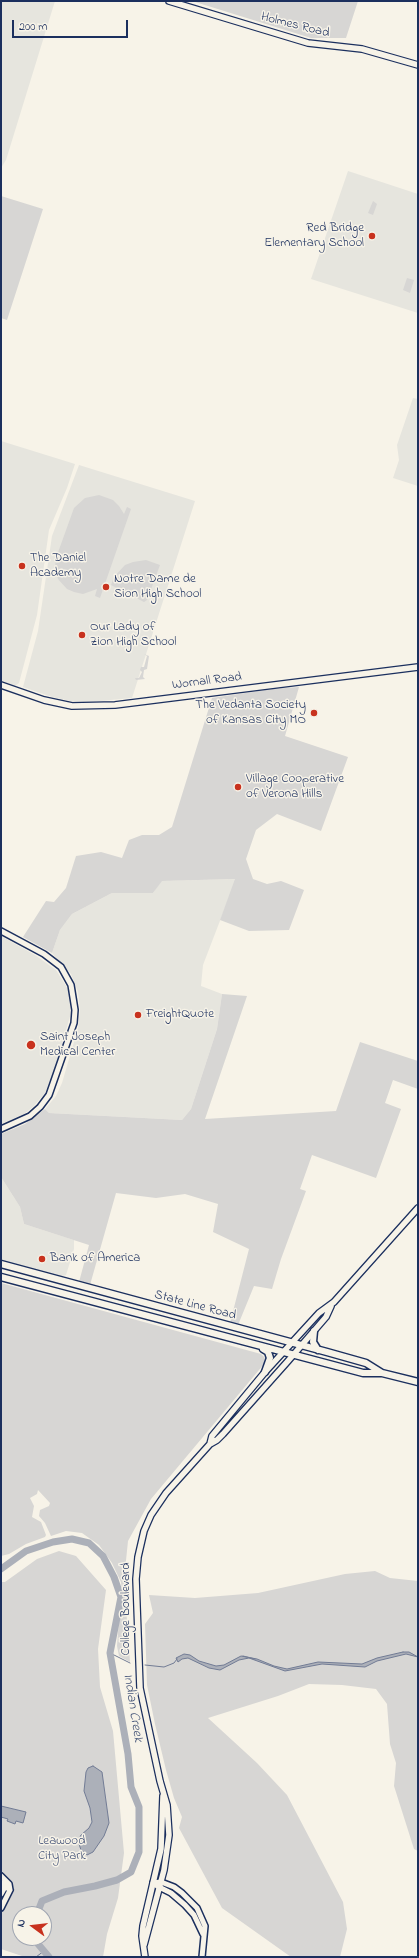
<!DOCTYPE html>
<html>
<head>
<meta charset="utf-8">
<style>
	body { margin:0 }
	#map { position:relative; width:419px; height:1958px; overflow:hidden; background:#f7f3e8; font-family:"Indie Flower",sans-serif }
	canvas { display:block }
	.frame { position:absolute; inset:0; border:2px solid #1b2f5e; pointer-events:none }
	.north { position:absolute; left:12px; top:1906px; width:40px; height:40px; box-sizing:border-box; background:#f7f3e8; border:1px solid #9fa5b1; border-radius:50%; rotate:285deg; font-size:11px; font-weight:700; line-height:16px; text-align:center; color:#1b2f5e }
	.north::after { content:''; display:block; margin:auto; width:14px; height:18px; background:#c8321e; clip-path:polygon(50% 0,100% 100%,50% 72%,0 100%) }
	.scale { position:absolute; left:12px; top:20px; width:116px; height:18px; box-sizing:border-box; border:2px solid #1b2f5e; border-top:0; padding-left:5px; font-size:12px; line-height:14px; white-space:nowrap; color:#1b2f5e; -webkit-text-stroke:3px #f7f3e8; paint-order:stroke }
</style>
</head>
<body>
<div id="map">
<canvas width="419" height="1958"></canvas>
<div class="frame"></div>
<div class="north">N</div>
<div class="scale">200 m</div>
</div>
<script>
const context = document.querySelector('canvas').getContext('2d');
context.lineJoin = 'round';
function fillPath(path, color) { context.fillStyle = color; context.fill(path, 'evenodd'); }
const poly = rows => new Path2D(rows.map(r => 'M' + r).join(''));
function trace(path, color, width, dash) { context.strokeStyle = color; context.lineWidth = width; context.lineCap = dash ? 'butt' : 'round'; context.setLineDash(dash || []); context.stroke(path); }
function drawText(font, color, halo, rows, align = 'center') {
  context.font = font + ' "Indie Flower",sans-serif'; context.lineWidth = 3; context.setLineDash([]); context.textBaseline = 'middle'; context.strokeStyle = halo; context.fillStyle = color; for (const [text, x, y, turn = 0] of rows) {
    context.save(); context.translate(x, y); context.rotate((+turn || 0) * Math.PI / 180); context.textAlign = isNaN(turn) ? turn : align; if (halo) context.strokeText(text, 0, 0); context.fillText(text, 0, 0); context.restore();
  }
}
const built = poly([
	[1,1,55,1,6,160,1,168],
	[348,171,418,194,418,313,311,279],
	[413,398,418,399,418,486,393,478,399,460,397,445],
	[1,441,75,464,67,488,49,530,37,615,19,683,15,686,1,681],
	[79,465,195,501,132,698,89,702,75,702,52,697,23,687,38,631,52,536],
	[236,879,203,965,201,986,222,994,217,1029,191,1109,182,1120,49,1113,45,1109,56,1096,62,1083,78,1028,80,1010,78,992,71,974,52,953,60,930,72,914,112,893,153,893,161,881],
	[1,936,35,955,56,970,68,989,71,1013,56,1065,45,1093,33,1107,24,1114,1,1124],
	[1,1177,20,1207,24,1224,74,1240,74,1249,66,1275,58,1277,1,1261]
]);
const green = poly([
	[192,1,358,1,346,38,311,38],
	[1,196,43,209,7,320,1,318],
	[373,201,377,204,373,215,368,213],
	[407,278,414,280,410,293,403,290],
	[99,495,113,500,119,506,124,514,127,507,131,509,100,598,95,596,97,589,83,594,74,592,67,589,58,579,55,567,56,558,74,508,85,498],
	[146,560,160,565,147,600,144,602,111,585,114,577,125,565,133,562],
	[144,654,149,656,147,669,144,670,143,677,145,679,136,680,135,678,139,678,142,672,140,670,141,667,144,667,147,656],
	[299,687,285,736,348,757,321,831,277,814,256,830,246,859,253,879,267,884,281,881,304,890,289,930,249,931,220,920,235,879,162,881,153,893,112,893,72,914,60,930,52,953,23,937,46,901,54,902,66,888,76,856,101,852,122,858,129,840,142,835,159,835,172,827,212,698,272,689],
	[222,994,247,996,205,1119,336,1111,360,1042,418,1061,418,1089,393,1080,385,1103,401,1109,376,1178,312,1155,300,1189,306,1191,281,1259,272,1289,254,1286,238,1325,230,1323,249,1249,213,1232,218,1204,185,1194,156,1198,116,1193,90,1285,79,1282,89,1245,24,1224,20,1207,1,1177,1,1134,25,1124,45,1109,49,1113,182,1120,191,1109,217,1029],
	[1,1283,261,1354,265,1358,264,1364,151,1499,128,1541,124,1580,130,1662,119,1656,117,1646,119,1619,123,1599,121,1582,112,1563,99,1545,82,1533,66,1531,51,1536,45,1523,39,1516,40,1510,49,1506,50,1503,38,1490,37,1494,30,1498,34,1506,32,1517,41,1522,46,1535,45,1537,26,1544,9,1554,1,1556],
	[59,1551,76,1556,106,1590,98,1649,100,1687,113,1731,124,1853,118,1898,107,1934,103,1957,25,1957,1,1949,1,1582,5,1582,37,1559],
	[20,1914,44,1914,44,1938,20,1938],
	[375,1571,390,1578,418,1581,418,1851,414,1849,394,1786,396,1763,390,1744,387,1704,376,1689,342,1685,309,1684,278,1696,208,1718,257,1763,287,1795,343,1902,347,1929,340,1957,291,1957,222,1908,179,1828,182,1817,174,1798,166,1770,155,1724,147,1685,145,1624,153,1613,149,1595,195,1598,258,1593,345,1574]
]);
const water = poly([
	[403,1652,409,1652,418,1657,406,1654,377,1661,365,1667,322,1664,285,1671,249,1658,239,1660,220,1670,209,1668,188,1658,182,1659,178,1662,176,1658,184,1654,190,1655,199,1661,216,1666,224,1665,241,1656,257,1659,274,1666,287,1669,318,1662,362,1664,377,1658,403,1652],
	[93,1766,102,1772,109,1823,104,1836,93,1852,87,1855,81,1850,78,1841,81,1835,89,1828,92,1822,90,1808,84,1791,86,1772,88,1768,93,1766],
	[1,1806,26,1812,23,1823,16,1821,15,1824,7,1821,8,1819,1,1817,1,1806]
]);
const stream = poly([
	[110,1653,130,1663],
	[243,1656,255,1659],
	[145,1665,164,1667,174,1663,177,1659],
	[36,1957,44,1951]
]);
const river = poly([
	[1,1569,26,1551,53,1542,72,1539,89,1543,103,1556,114,1577,121,1597,110,1653,128,1754,131,1787,139,1807,139,1852,131,1872,117,1880,95,1886,64,1892,42,1901,37,1914],
	[33,1938,49,1957]
]);
const tertiary = poly([
	[1,931,44,954,61,967,71,985,75,1010,74,1023,49,1095,40,1107,30,1116,1,1129],
	[1,1876,9,1884,10,1890,1,1908],
	[1,1883,10,1890],
	[153,1883,161,1882,174,1887,182,1893,197,1908,205,1926,202,1957],
	[157,1886,171,1893,185,1905,194,1915,203,1934],
	[1,1894,5,1887]
]);
const secondary = poly([
	[169,1,308,43,362,49,418,65],
	[1,685,44,700,72,706,115,705,418,667],
	[210,1444,212,1436,265,1372,319,1313,334,1302,418,1208],
	[144,1945,164,1870,169,1835,167,1805,160,1781,140,1688,136,1579,138,1557,144,1531,151,1515,166,1493,210,1444,217,1440,223,1434,288,1361,326,1317,331,1306],
	[145,1957,142,1936,143,1926,161,1849,163,1796]
]);
const primary = poly([
	[1,1264,327,1352,366,1363,382,1373],
	[1,1277,363,1373,382,1373,418,1382],
	[314,1331,313,1342,318,1350],
	[263,1349,268,1352,270,1358,265,1372]
]);
const markers = [
	[372,236,4,"#c8321e"],
	[22,566,4,"#c8321e"],
	[106,587,4,"#c8321e"],
	[82,635,4,"#c8321e"],
	[314,713,4,"#c8321e"],
	[238,787,4,"#c8321e"],
	[138,1015,4,"#c8321e"],
	[31,1045,5,"#c8321e"],
	[42,1259,4,"#c8321e"]
];
const streetNames = [
	["Holmes Road",295,26,14],
	["Wornall Road",207,682,-7],
	["State Line Road",195,1306,15],
	["College Boulevard",127,1609,-90]
];
const poiNames = [
	["Red Bridge",364,229,"right"],
	["Elementary School",364,244,"right"],
	["The Daniel",30,559],
	["Academy",30,574],
	["Notre Dame de",114,580],
	["Sion High School",114,595],
	["Our Lady of",90,628],
	["Zion High School",90,643],
	["The Vedanta Society",306,706,"right"],
	["of Kansas City MO",306,721,"right"],
	["Village Cooperative",246,780],
	["of Verona Hills",246,795],
	["FreightQuote",146,1015],
	["Saint Joseph",40,1038],
	["Medical Center",40,1053],
	["Bank of America",50,1259]
];
const parkNames = [
	["Leawood",62,1842],
	["City Park",62,1857]
];
const waterNames = [
	["Indian Creek",132,1708,81]
];
fillPath(built, '#e6e5de');
fillPath(green, '#d7d6d4');
fillPath(water, '#acb0b9');
trace(water, '#727c95', 1);
trace(stream, '#727c95', 1);
trace(river, '#acb0b9', 7);
trace(tertiary, '#1b2f5e', 8);
trace(secondary, '#1b2f5e', 8);
trace(primary, '#1b2f5e', 9);
trace(tertiary, '#f7f3e8', 5);
trace(secondary, '#f7f3e8', 5.5);
trace(primary, '#f7f3e8', 6);
for (const [x, y, r, color] of markers) { const dot = new Path2D(); dot.arc(x, y, r, 0, 2 * Math.PI); context.fillStyle = color; context.fill(dot); trace(dot, '#f7f3e8', 1.5); }
drawText('13px', '#1b2f5e', '#f7f3e8', streetNames);
drawText('13px', '#1b2f5e', '#f7f3e8', poiNames, 'left');
drawText('13px', '#415076', '#f7f3e8', parkNames);
drawText('italic 14px', '#465679', '#f7f3e8', waterNames);
</script>
</body>
</html>
